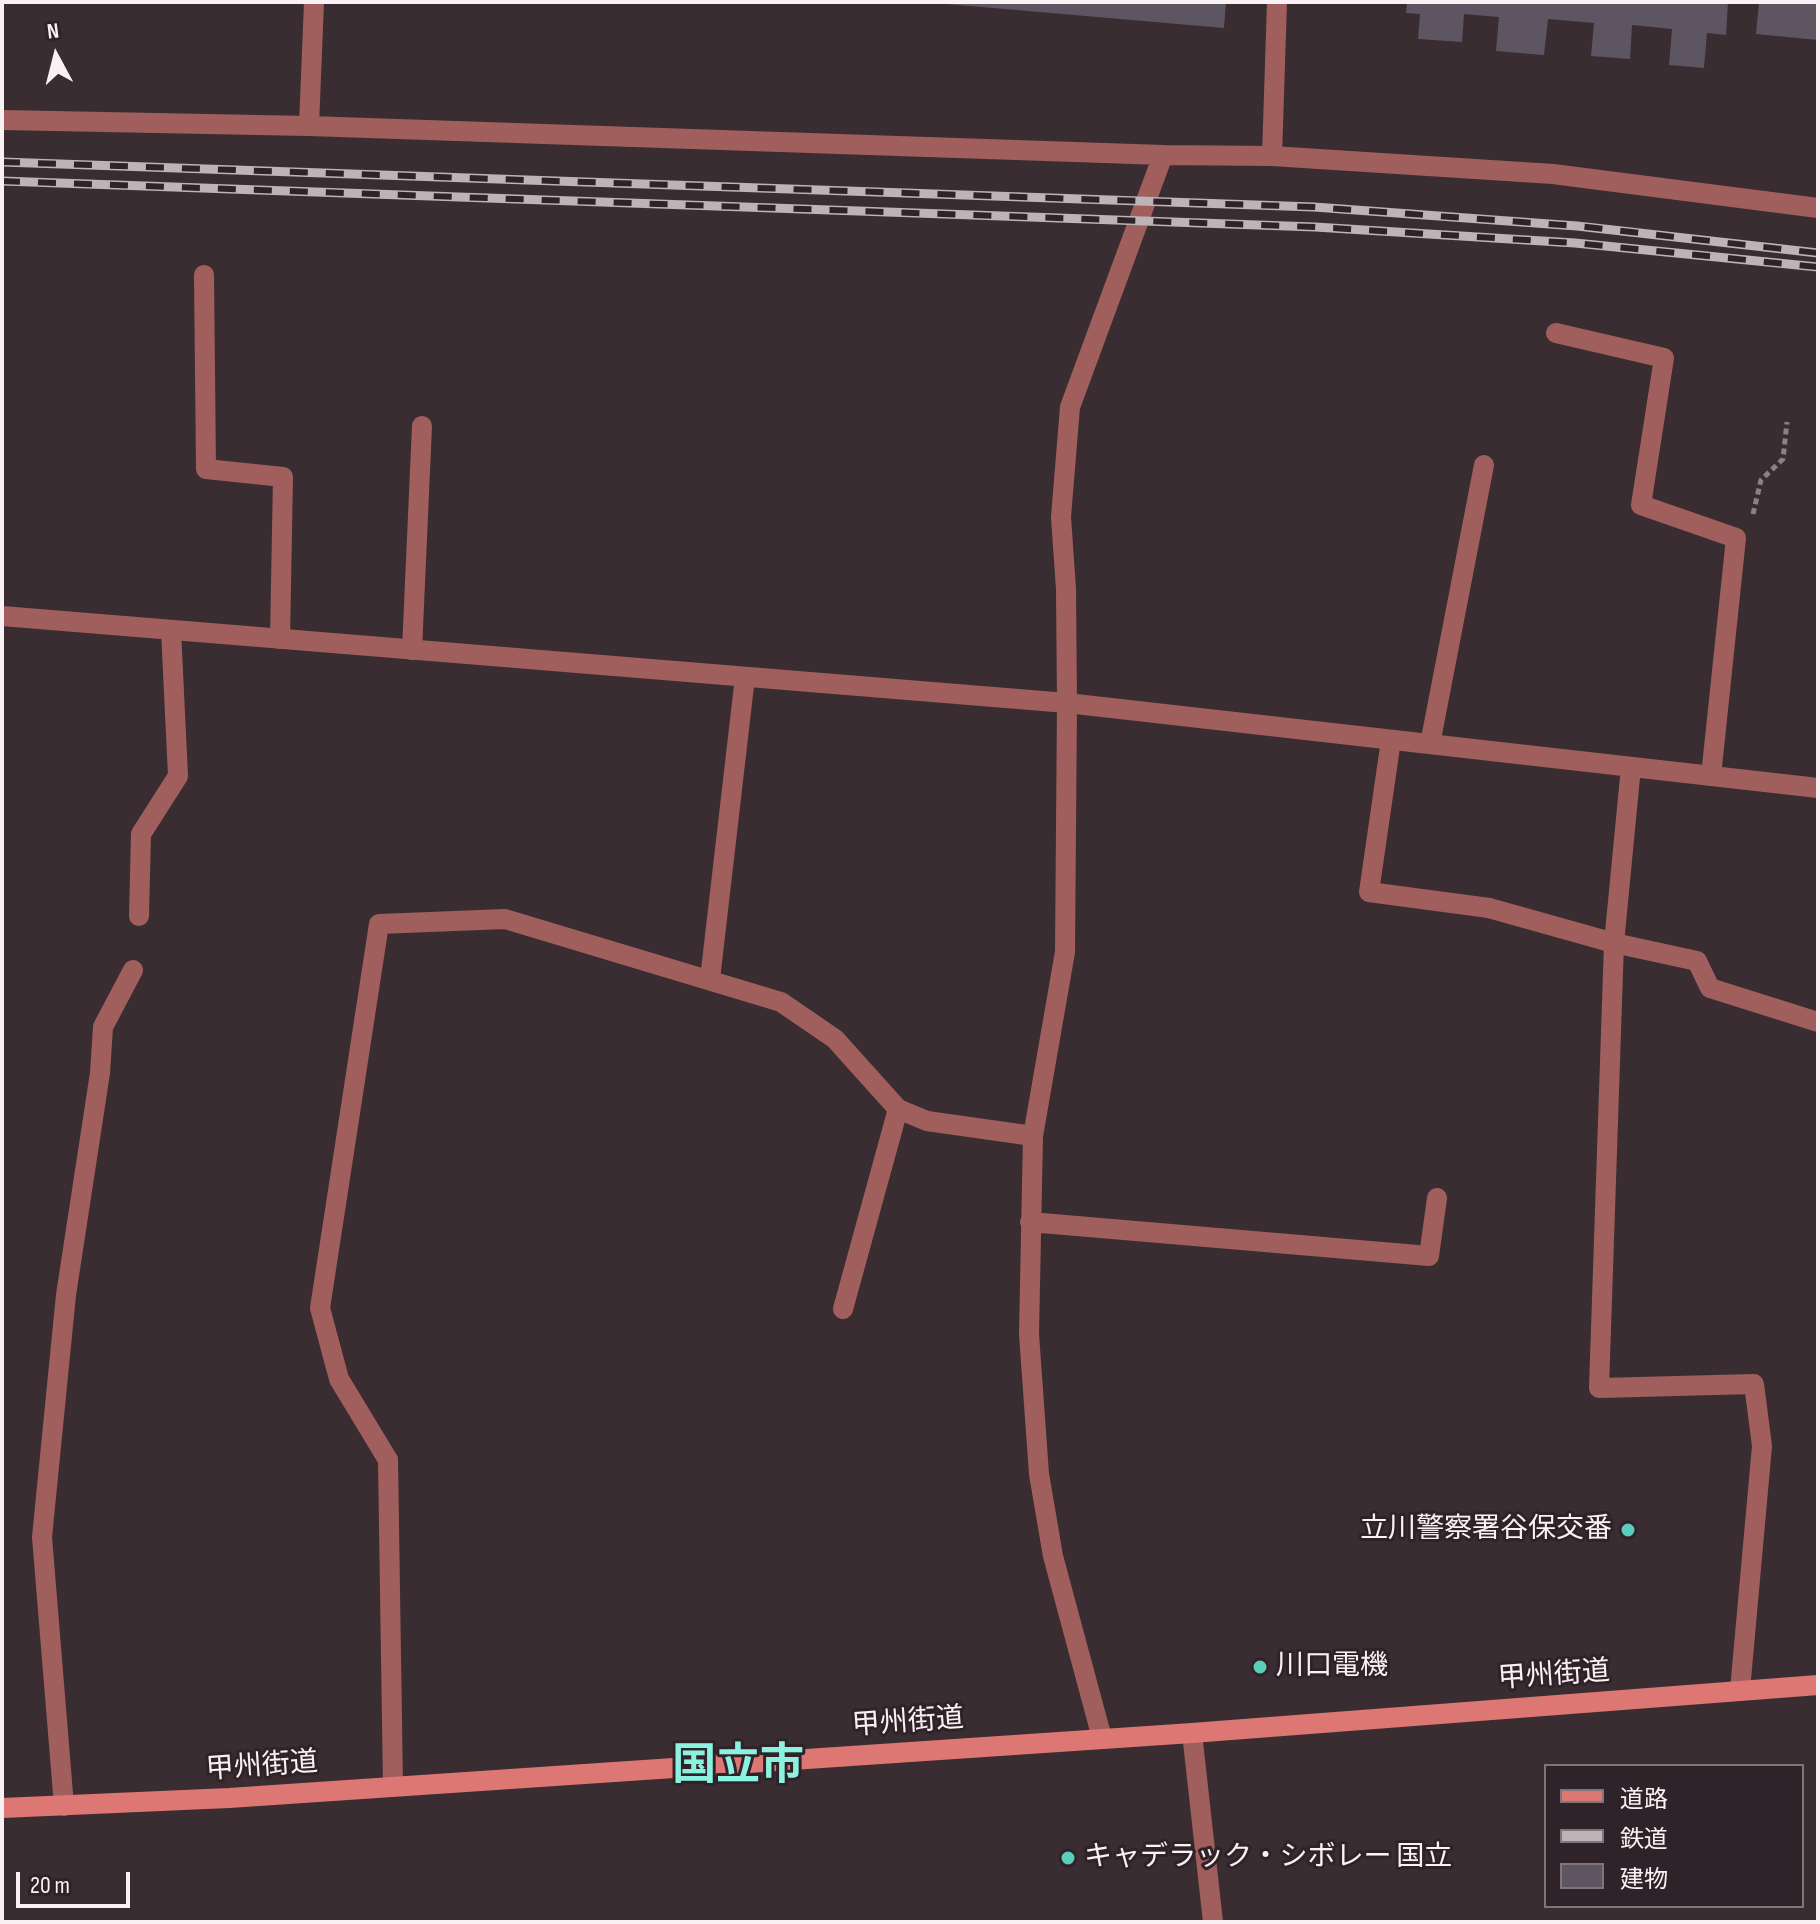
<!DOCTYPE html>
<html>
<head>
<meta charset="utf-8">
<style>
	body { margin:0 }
	#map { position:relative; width:1820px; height:1924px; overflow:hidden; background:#3a2d32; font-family:"Sofia Sans Condensed","Noto Sans JP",sans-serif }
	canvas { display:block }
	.frame { position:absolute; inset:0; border:4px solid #f9f1f4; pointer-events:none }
	.legend { position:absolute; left:1544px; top:1764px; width:260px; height:144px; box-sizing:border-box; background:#2f2329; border:2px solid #80757a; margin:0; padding:10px 14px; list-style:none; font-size:24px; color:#f9f1f4 }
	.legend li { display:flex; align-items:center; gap:16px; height:40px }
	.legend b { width:40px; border:2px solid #80757a }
	.north { position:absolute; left:16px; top:16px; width:80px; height:80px; -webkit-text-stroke:6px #2f2329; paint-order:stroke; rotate:353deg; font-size:22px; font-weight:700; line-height:32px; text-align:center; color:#f9f1f4 }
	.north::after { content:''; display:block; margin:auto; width:28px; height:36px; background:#f9f1f4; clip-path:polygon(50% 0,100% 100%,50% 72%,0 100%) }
	.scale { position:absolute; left:16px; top:1872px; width:114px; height:36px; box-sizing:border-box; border:4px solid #f9f1f4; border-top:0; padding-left:10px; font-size:24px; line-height:28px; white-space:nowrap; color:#f9f1f4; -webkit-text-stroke:6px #2f2329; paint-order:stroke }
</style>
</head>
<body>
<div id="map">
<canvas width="1820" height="1924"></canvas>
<div class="frame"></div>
<ul class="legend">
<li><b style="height:10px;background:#dd7773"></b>道路</li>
<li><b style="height:10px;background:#bdb4b7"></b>鉄道</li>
<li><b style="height:22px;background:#5d5561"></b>建物</li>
</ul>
<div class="north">N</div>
<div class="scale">20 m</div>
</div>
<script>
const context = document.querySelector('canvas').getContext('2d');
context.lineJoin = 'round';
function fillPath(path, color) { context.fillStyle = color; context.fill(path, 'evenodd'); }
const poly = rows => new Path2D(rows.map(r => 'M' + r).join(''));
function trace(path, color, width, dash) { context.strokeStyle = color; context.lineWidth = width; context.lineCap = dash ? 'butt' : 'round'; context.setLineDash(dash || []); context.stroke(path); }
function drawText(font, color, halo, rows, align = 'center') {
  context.font = font + ' "Sofia Sans Condensed","Noto Sans JP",sans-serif'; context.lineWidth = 6; context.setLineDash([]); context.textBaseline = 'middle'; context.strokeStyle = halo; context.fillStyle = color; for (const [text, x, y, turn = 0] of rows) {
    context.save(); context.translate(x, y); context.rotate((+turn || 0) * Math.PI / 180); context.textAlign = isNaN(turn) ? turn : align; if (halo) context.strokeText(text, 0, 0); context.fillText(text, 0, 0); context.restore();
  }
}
const building = poly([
	[947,2,1226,2,1224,28,947,4],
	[1407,2,1728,2,1726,35,1707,33,1704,68,1669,65,1672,29,1632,25,1630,59,1591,56,1594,23,1548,19,1544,55,1496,51,1499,17,1464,14,1462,42,1418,39,1420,14,1406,13],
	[1759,2,1818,2,1818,40,1756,34]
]);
const path = poly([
	[1753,514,1761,480,1783,459,1787,422]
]);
const service = poly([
	[1272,156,1277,2],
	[204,275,206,469,283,477,280,639],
	[1556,333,1664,358,1641,505,1736,538,1711,776],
	[412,650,422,426],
	[1430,744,1484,465],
	[1489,908,1614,943,1697,961,1710,988,1818,1022],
	[139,916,141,834,178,776,171,630],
	[710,979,745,677],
	[1033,1136,1029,1334,1039,1474,1053,1556,1102,1738],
	[1030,1222,1429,1256,1437,1198],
	[843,1309,898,1109],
	[388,1460,393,1787]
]);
const minor = poly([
	[2,120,309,126,1163,155,1272,156,1553,174,1818,208],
	[309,126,314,2],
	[1391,740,1369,892,1489,908],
	[1631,767,1614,943,1599,1388,1754,1384,1762,1446,1740,1690],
	[388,1460,339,1379,320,1308,379,924,505,919,781,1002,835,1039,898,1109,927,1121,1033,1136,1065,952,1067,703,1066,589,1061,517,1070,407,1163,155],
	[1192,1733,1213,1922],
	[64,1806,42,1537,66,1295,100,1073,103,1027,133,970]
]);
const tertiary = poly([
	[2,616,1067,703,1818,788]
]);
const secondary = poly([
	[2,1808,229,1798,1192,1733,1818,1685]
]);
const rail = poly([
	[2,162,1314,207,1577,226,1818,253],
	[2,181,1315,227,1575,243,1818,267]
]);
const markers = [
	[1628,1530,8,"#5bcebb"],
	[1260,1667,8,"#5bcebb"],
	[1068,1858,8,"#5bcebb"]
];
const poiNames = [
	["立川警察署谷保交番",1612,1530,"right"],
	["川口電機",1276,1667],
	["キャデラック・シボレー 国立",1084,1858]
];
const streetNames = [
	["甲州街道",1554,1676,-4],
	["甲州街道",908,1723,-4],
	["甲州街道",262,1767,-4]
];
const townNames = [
	["国立市",738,1768]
];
fillPath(building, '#5d5561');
trace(path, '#8c8185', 5, [6, 4]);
trace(service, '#a05f5c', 20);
trace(minor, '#a05f5c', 20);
trace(tertiary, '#a05f5c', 20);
trace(secondary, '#dd7773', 20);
trace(rail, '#bdb4b7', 9);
trace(rail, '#2f2329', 6, [18]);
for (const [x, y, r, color] of markers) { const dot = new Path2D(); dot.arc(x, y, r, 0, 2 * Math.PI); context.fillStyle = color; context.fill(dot); trace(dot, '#2f2329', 3); }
drawText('28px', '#f9f1f4', '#2f2329', poiNames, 'left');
drawText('28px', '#f9f1f4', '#2f2329', streetNames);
drawText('bold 44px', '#8cf2e0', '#2f2329', townNames);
</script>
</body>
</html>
